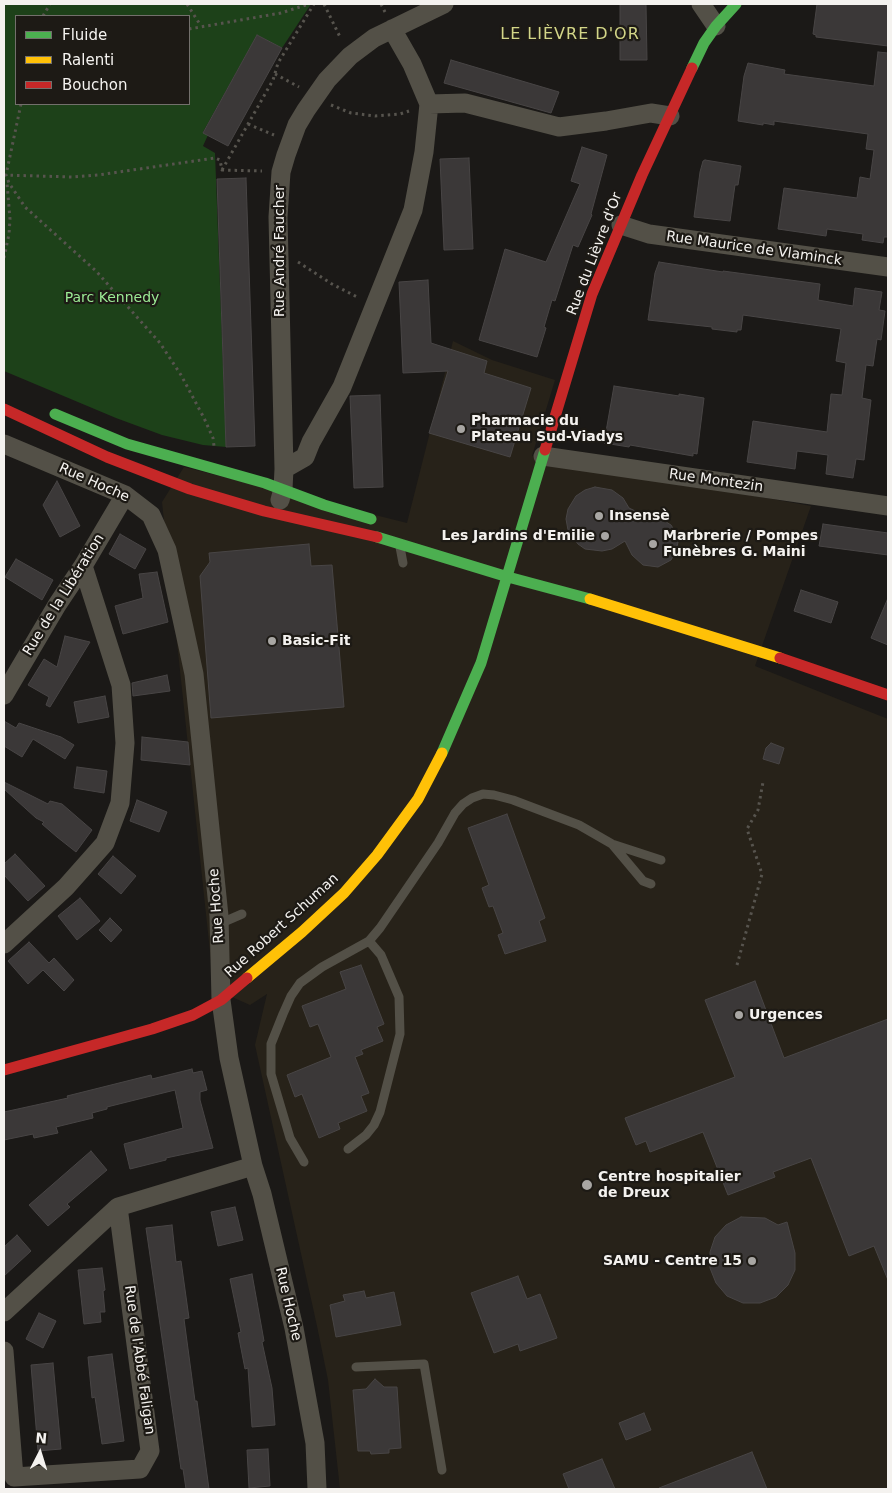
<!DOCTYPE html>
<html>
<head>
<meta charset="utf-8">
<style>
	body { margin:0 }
	#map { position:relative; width:892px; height:1493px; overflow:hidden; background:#1b1917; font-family:"DejaVu Sans",sans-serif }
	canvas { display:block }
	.frame { position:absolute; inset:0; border:5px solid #f4f2ef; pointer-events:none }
	.legend { position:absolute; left:15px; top:15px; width:175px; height:90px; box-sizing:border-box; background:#1d1a15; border:1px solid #73706c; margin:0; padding:6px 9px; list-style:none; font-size:15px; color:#f4f2ef }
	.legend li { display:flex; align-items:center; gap:10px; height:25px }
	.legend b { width:25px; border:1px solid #73706c }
	.north { position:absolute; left:15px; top:1428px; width:50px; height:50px; -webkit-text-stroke:4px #1d1a15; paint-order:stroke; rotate:5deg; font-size:14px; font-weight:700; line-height:20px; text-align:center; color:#f4f2ef }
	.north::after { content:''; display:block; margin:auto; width:18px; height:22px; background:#f4f2ef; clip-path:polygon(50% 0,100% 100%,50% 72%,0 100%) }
</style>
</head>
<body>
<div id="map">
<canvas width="892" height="1493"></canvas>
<div class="frame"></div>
<ul class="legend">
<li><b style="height:6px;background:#4caf50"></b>Fluide</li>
<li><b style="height:6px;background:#ffc107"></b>Ralenti</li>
<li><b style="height:6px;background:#c62828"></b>Bouchon</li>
</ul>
<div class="north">N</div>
</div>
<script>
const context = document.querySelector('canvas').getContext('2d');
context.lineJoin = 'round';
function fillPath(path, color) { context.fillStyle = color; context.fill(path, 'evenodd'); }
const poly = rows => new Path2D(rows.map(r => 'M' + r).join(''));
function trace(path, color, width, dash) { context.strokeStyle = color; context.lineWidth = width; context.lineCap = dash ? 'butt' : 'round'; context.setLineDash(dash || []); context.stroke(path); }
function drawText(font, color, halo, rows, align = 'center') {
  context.font = font + ' "DejaVu Sans",sans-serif'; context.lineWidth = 4.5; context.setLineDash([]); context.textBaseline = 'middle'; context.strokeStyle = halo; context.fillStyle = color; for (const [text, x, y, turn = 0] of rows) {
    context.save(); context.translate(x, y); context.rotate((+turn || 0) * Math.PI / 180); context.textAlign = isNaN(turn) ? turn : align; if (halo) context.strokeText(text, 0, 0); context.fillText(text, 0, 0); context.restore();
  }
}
const built = poly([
	[453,341,492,360,555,380,532,456,811,506,755,666,888,719,888,1489,340,1489,328,1380,317,1326,255,1045,267,994,250,1005,214,989,162,502,184,467,407,523]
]);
const green = poly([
	[4,4,311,4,282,48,257,35,203,132,208,135,203,146,215,153,226,447,203,445,162,435,116,418,4,371],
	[16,16,189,16,189,104,16,104]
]);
const building = poly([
	[620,4,646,4,647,60,620,60,620,4],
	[817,4,888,4,888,46,816,37,816,35,813,34,817,4],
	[257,35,282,48,228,146,203,133,257,35],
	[878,52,888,53,888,237,884,237,883,243,862,240,863,234,827,229,826,236,778,229,784,188,857,198,860,177,870,179,874,150,866,149,868,134,774,121,774,125,763,123,763,125,738,121,744,76,748,63,785,70,784,74,874,86,878,52],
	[451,60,559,92,551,113,444,83,451,60],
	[582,147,607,155,591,214,592,215,578,247,573,245,555,301,552,300,544,327,546,328,537,357,479,340,505,249,546,262,580,184,571,181,582,147],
	[469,158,473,249,444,250,440,159,469,158],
	[705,160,741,166,738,185,735,185,730,221,694,217,700,172,703,161,705,160],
	[246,178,255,446,226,447,217,179,246,178],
	[659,262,723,272,723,271,820,284,818,300,853,306,855,288,882,292,879,310,885,311,881,340,877,339,873,366,866,365,862,398,871,400,864,460,856,459,853,478,826,474,828,455,797,451,795,469,747,462,753,421,827,432,831,394,842,395,846,363,836,361,841,329,743,315,741,330,737,330,737,332,712,329,712,327,648,320,655,273,659,262],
	[428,280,431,343,487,361,484,373,531,388,510,457,429,433,448,371,403,373,399,282,428,280],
	[614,386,679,396,679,394,704,398,697,454,693,453,693,456,630,445,629,447,604,443,614,386],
	[380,395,383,487,354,488,350,396,380,395],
	[57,481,80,526,60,537,43,505,57,481],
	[595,487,612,490,623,498,629,508,650,518,663,520,671,525,676,533,678,542,676,551,671,560,658,567,643,565,632,555,625,541,612,549,602,551,585,549,578,544,568,530,566,519,568,509,576,496,585,490,595,487],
	[823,524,888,533,888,555,819,546,823,524],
	[120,534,146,549,135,569,109,554,120,534],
	[309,544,311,566,332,565,344,707,211,718,200,576,210,562,209,553,309,544],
	[16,559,53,580,42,600,5,577,16,559],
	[157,572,168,622,123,634,115,606,143,598,139,574,157,572],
	[801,590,838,602,831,623,794,611,801,590],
	[888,598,888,645,871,638,888,598],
	[65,636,90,642,50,707,46,705,49,697,28,685,44,659,57,667,65,636],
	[167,675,170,691,133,696,132,683,167,675],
	[105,696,109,717,78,723,74,702,105,696],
	[4,721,16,728,19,723,61,737,74,745,65,759,33,739,22,757,4,746,4,721],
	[142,737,188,742,190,765,141,760,142,737],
	[771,743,784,748,779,764,763,759,766,748,771,743],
	[77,767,107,771,104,793,74,788,77,767],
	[4,782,48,804,50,801,62,804,92,830,76,852,57,837,42,824,44,822,36,818,4,789,4,782],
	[137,800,167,812,159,832,130,821,137,800],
	[507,814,545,918,539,921,546,941,505,954,498,935,503,933,493,906,489,907,482,888,489,885,468,828,507,814],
	[15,854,45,886,28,901,4,875,4,864,15,854],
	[113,856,136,876,121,894,98,874,113,856],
	[80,898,100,921,77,940,58,916,80,898],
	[110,918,122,930,111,942,99,930,110,918],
	[29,942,49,963,54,958,74,980,64,991,43,970,28,984,8,961,29,942],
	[361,965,384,1024,377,1027,383,1041,361,1050,363,1054,355,1057,369,1093,361,1096,367,1111,338,1123,340,1129,319,1138,302,1094,295,1097,287,1075,331,1057,318,1024,310,1027,302,1006,346,989,340,972,361,965],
	[755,981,784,1058,888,1019,888,1280,874,1246,849,1256,811,1158,773,1172,775,1177,728,1195,703,1132,650,1152,646,1141,636,1145,625,1118,735,1077,705,1000,755,981],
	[192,1069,193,1073,202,1071,207,1090,200,1092,200,1100,213,1148,166,1158,166,1160,130,1169,124,1144,183,1128,175,1090,107,1107,107,1109,92,1113,93,1118,56,1127,58,1133,34,1138,33,1134,4,1140,4,1112,68,1098,67,1096,151,1075,152,1079,192,1069],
	[91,1151,107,1170,67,1204,70,1207,48,1226,29,1205,91,1151],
	[235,1207,243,1240,218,1246,211,1212,235,1207],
	[741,1217,765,1218,778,1225,787,1222,795,1253,795,1270,788,1285,776,1297,760,1303,743,1303,727,1296,716,1283,710,1268,710,1252,715,1237,726,1225,741,1217],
	[172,1225,176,1262,181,1261,189,1318,184,1319,195,1401,197,1401,209,1489,186,1489,183,1469,181,1469,146,1228,172,1225],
	[17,1235,31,1251,4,1276,4,1247,17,1235],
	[102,1268,105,1290,103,1291,105,1312,100,1312,101,1322,84,1324,78,1270,102,1268],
	[252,1274,264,1341,262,1342,272,1388,275,1425,252,1427,248,1368,245,1369,238,1333,241,1332,230,1279,252,1274],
	[518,1276,527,1299,540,1294,557,1338,520,1351,518,1344,494,1353,471,1293,518,1276],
	[364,1291,366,1298,394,1292,401,1325,336,1337,330,1305,345,1301,343,1295,364,1291],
	[39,1313,56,1321,43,1348,26,1339,39,1313],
	[112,1354,124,1441,102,1444,95,1397,92,1398,88,1357,112,1354],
	[53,1363,61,1449,38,1451,31,1365,53,1363],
	[375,1379,384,1387,397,1387,401,1448,389,1449,389,1453,371,1454,370,1451,358,1451,353,1390,366,1389,375,1379],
	[644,1413,651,1430,626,1440,619,1423,644,1413],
	[268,1449,270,1486,249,1488,247,1450,268,1449],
	[752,1452,767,1489,659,1489,659,1488,752,1452],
	[602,1459,615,1489,569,1489,563,1474,602,1459]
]);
const path = poly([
	[187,4,201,26],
	[324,4,341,39],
	[381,4,385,12],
	[43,16,50,4],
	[189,29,281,13,309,4],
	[275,74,299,87],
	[21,104,6,175,9,183,25,207,96,271,160,343,181,375,204,418,213,438,214,446],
	[331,105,351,113,375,116,400,114,409,111],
	[248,124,274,135],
	[222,170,273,80,278,63,314,4],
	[4,175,73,177,98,175,215,158,220,160,222,170,262,171],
	[4,258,9,234,10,219,7,183],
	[298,262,332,284,359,298],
	[737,965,762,874,747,829,758,810,763,782]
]);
const lane = poly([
	[400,547,403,563],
	[612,844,643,881,651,884],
	[219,924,242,914],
	[348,1149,366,1135,374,1125,380,1112,400,1034,399,997,381,955,369,941],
	[304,1162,290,1138,271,1074,271,1044,283,1014,291,996,300,983,322,967,369,941,380,928,438,843,455,813,463,804,472,798,483,794,494,795,513,800,579,825,612,844,661,860],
	[356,1367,424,1364,442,1470]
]);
const street = poly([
	[701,4,716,26],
	[429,104,465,103,559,127,606,121,651,113,670,116],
	[621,225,649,234,888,267],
	[4,444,125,495,151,515,167,550,194,674,219,916,221,1000,229,1058,253,1166,262,1194,294,1328,315,1443,317,1489],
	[543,456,888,506],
	[284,469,305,457,311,442,342,387,413,210,424,152,429,104,412,64,392,29],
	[280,500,283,489,284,469,278,217,281,172,286,155,297,125,306,110,327,80,350,56,374,38,444,4],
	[4,695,57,605,83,566,125,495],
	[4,944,66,887,105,843,120,803,125,743,121,685,83,566],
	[118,1207,253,1166],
	[4,1312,118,1207,150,1451,140,1469,14,1477,4,1351]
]);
const fast = poly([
	[692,68,704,43,716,26,736,4],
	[55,414,127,444,265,483,324,505,371,519],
	[377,537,508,577,590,599],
	[442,753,481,663,545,450]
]);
const slow = poly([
	[590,599,780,658],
	[247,978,302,932,344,893,377,855,418,799,442,753]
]);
const jam = poly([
	[4,409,107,457,190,489,264,511,377,537],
	[545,450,592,294,642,175,692,68],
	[780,658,888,695],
	[4,1070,152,1029,193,1015,221,1000,247,978]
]);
const markers = [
	[461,429,5,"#a8a6a3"],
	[599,516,5,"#a8a6a3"],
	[605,536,5,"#a8a6a3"],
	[653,544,5,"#a8a6a3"],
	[272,641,5,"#a8a6a3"],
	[739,1015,5,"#a8a6a3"],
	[587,1185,6,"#a8a6a3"],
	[752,1261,5,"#a8a6a3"]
];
const streetNames = [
	["Rue Maurice de Vlaminck",754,249,8],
	["Rue André Faucher",280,251,-90],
	["Rue du Lièvre d'Or",595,254,-69],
	["Rue Montezin",716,481,8],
	["Rue Hoche",94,483,24],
	["Rue de la Libération",64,595,-58],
	["Rue Hoche",217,906,-94],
	["Rue Robert Schuman",282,926,-42],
	["Rue Hoche",288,1304,77],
	["Rue de l'Abbé Faligan",139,1360,82]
];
const parkNames = [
	["Parc Kennedy",112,298]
];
const poiNames = [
	["Pharmacie du",471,421],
	["Plateau Sud-Viadys",471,437],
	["Insensè",609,516],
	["Les Jardins d'Emilie",595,536,"right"],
	["Marbrerie / Pompes",663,536],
	["Funèbres G. Maini",663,552],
	["Basic-Fit",282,641],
	["Urgences",749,1015],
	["Centre hospitalier",598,1177],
	["de Dreux",598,1193],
	["SAMU - Centre 15",742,1261,"right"]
];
const quarterNames = [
	["LE LIÈVRE D'OR",570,35]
];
fillPath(built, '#272219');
fillPath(green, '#1d4119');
fillPath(building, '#3b3838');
trace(building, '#484545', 1);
trace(path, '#57544e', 3, [2.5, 4]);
trace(lane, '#535047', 9);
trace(street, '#535047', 19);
trace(fast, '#4caf50', 11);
trace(slow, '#ffc107', 11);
trace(jam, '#c62828', 11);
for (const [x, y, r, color] of markers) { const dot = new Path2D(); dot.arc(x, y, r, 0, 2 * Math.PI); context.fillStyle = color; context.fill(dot); trace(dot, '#1d1a15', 2); }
drawText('14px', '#f4f2ef', '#1d1a15', streetNames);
drawText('14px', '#9ceb95', '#1d1a15', parkNames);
drawText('bold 14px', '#f4f2ef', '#1d1a15', poiNames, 'left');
context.letterSpacing = '1px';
drawText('16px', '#d3d688', '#1d1a15', quarterNames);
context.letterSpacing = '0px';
</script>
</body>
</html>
